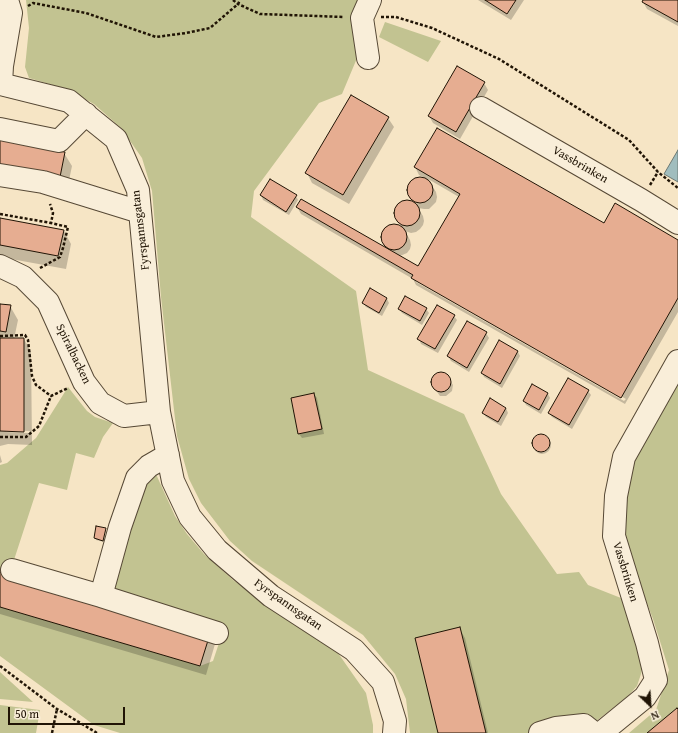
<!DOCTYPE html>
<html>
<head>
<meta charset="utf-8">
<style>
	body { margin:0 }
	#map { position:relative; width:678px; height:733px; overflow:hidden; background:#f6e5c5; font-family:"Gentium Book Plus",serif }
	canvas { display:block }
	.north { position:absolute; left:630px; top:685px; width:40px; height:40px; -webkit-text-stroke:3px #f9eed9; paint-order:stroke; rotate:155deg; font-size:11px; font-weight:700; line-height:16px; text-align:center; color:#201405 }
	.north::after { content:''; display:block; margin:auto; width:14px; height:18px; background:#201405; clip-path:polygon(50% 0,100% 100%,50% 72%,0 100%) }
	.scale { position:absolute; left:8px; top:707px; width:117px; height:18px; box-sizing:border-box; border:2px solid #201405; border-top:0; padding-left:5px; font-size:12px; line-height:14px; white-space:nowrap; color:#201405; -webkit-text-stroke:3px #f9eed9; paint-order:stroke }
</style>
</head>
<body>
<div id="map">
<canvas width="678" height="733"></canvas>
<div class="north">N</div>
<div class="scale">50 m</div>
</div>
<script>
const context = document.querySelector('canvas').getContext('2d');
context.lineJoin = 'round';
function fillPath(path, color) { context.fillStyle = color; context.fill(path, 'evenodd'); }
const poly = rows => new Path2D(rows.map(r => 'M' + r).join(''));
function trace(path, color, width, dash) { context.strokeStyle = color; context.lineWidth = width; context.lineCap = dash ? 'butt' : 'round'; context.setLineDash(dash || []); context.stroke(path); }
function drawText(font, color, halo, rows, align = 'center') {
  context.font = font + ' "Gentium Book Plus",serif'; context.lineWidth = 4; context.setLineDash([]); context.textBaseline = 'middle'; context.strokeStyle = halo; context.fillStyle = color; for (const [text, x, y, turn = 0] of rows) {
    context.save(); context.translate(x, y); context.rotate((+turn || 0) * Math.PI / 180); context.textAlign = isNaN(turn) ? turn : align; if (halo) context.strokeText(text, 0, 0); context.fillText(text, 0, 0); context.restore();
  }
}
const green = poly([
	[26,0,363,0,360,51,342,94,319,103,254,191,251,217,356,291,368,370,464,414,501,494,557,574,579,572,588,585,626,600,644,657,641,674,637,686,628,696,581,733,410,733,406,699,395,674,363,635,252,561,230,541,201,503,189,479,177,436,161,297,152,191,142,158,121,128,94,104,66,89,29,78,25,67,29,28],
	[385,22,441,41,428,62,379,37],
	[678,384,678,733,629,733,656,710,669,670,653,619,622,538,625,502,635,459],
	[68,387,87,411,95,417,113,423,103,437,94,458,76,453,67,490,39,483,13,563,0,571,0,465,7,463,36,438],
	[155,472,175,516,187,534,204,554,233,580,338,653,366,693,373,725,373,733,120,733,94,725,0,656,0,607,200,666,213,661,223,631,109,592,138,483],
	[0,672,33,702,0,699],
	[0,705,40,710,36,733,0,733]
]);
const water = poly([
	[678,150,678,182,664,174,678,150]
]);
const shadow = poly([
	[478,0,524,0,511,20],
	[644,0,678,0,678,26,647,9,643,2],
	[484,83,488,90,460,139,433,123,429,116],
	[388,118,394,127,349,204,312,183,307,173],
	[0,141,64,153,72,166,67,190],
	[415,167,604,224,678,241,678,312,625,404,416,285,413,279,301,214,297,207,388,250,383,240,383,232,389,226,398,225,402,228,396,216,396,208,402,202,406,201,417,204,413,196,411,197,409,193,409,185,415,179,425,178,419,175],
	[428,179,459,197,419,267,400,256,407,253,410,249,411,245,410,240,405,231,411,233,416,232,420,229,423,225,424,221,423,216,418,208,424,209,429,209,436,202,437,197,436,192],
	[416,280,626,399,624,401,416,282],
	[261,195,296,196,298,200,289,215,263,200],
	[0,219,64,231,71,244,66,269,0,257],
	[371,290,387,299,389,303,382,316,366,307,363,303],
	[0,305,10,306,18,320,14,339,24,339,31,352,32,445,8,444,0,446],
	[6,430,30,431,29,433,6,432],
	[399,309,426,309,429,313,422,325,402,313],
	[454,316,457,320,438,353,421,344,419,339],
	[486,333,489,338,469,372,451,361,448,356],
	[500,341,518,352,520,356,502,388,484,377,482,373],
	[439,373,446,374,453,385,452,391,446,396,440,396,432,385,432,382,433,377],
	[533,385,548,394,550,398,541,414,526,405,524,401],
	[588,391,591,395,572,429,552,417,549,413],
	[314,394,317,398,324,434,302,438,299,434],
	[506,408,508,413,501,426,486,417,483,413],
	'533 445a9 9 0 1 1 18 0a9 9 0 1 1-18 0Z',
	[0,455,2,462,0,463],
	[97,527,105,529,106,530,104,542,96,540,95,538],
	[0,574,209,635,215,644,206,675,0,614],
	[459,628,465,638,488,733,439,733]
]);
const building = poly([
	[485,0,516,0,507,14,485,0],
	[643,0,678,0,678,22,642,2,643,0],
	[457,66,485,82,456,132,428,116,457,66],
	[351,95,389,117,343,195,305,173,351,95],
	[437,128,604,223,615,203,678,240,678,298,621,398,411,278,413,275,296,207,301,199,418,266,460,194,414,167,437,128],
	[0,140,65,152,60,177,0,166,0,140],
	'407 190a13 13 0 1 1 26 0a13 13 0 1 1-26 0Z',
	[270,179,297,195,286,212,260,195,270,179],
	'394 213a13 13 0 1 1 26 0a13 13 0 1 1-26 0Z',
	[0,218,64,230,58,256,0,245,0,218],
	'381 237a13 13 0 1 1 26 0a13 13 0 1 1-26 0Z',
	[370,288,387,298,379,313,362,303,370,288],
	[405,296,427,308,420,321,398,309,405,296],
	[0,304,11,305,6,332,0,331,0,304],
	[437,305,455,315,435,349,417,339,437,305],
	[467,321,487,332,467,368,447,356,467,321],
	[0,338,24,338,24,432,0,431,0,338],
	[499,340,518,351,500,384,481,373,499,340],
	'431 382a10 10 0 1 1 20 0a10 10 0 1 1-20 0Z',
	[568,378,589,390,569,425,548,413,568,378],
	[532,384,548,393,539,410,523,401,532,384],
	[314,393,322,429,298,434,291,398,314,393],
	[490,398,506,408,498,422,482,413,490,398],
	'532 443a9 9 0 1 1 18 0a9 9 0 1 1-18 0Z',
	[96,526,106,528,103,541,94,538,96,526],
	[0,572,210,634,200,666,0,607,0,572],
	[460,627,486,733,438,733,415,638,460,627],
	[677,708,678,709,678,733,647,733,677,708]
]);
const path = poly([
	[233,0,238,4,260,14,344,17],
	[28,6,33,3,86,13,156,37,186,33,210,28,238,4,240,0],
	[381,17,396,17,432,28,499,59,629,140,658,172,678,188],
	[650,185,658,172],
	[0,214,51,223,53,213,50,204],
	[40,268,60,257,63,248,68,227,51,223],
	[0,336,25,335,28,340,32,376,36,385,51,396,68,388],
	[0,437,26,437,39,426,51,396],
	[0,666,57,709,97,733],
	[52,733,57,709]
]);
const minor = poly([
	[368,58,362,18,370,0],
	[0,84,69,101,116,139,138,190,159,412,173,481,190,517,217,550,271,596,354,650,383,682,395,721,394,733],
	[1,84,2,66,11,13,7,0],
	[481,108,641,200,678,223],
	[0,129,59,141,86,114],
	[0,175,43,182,140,212],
	[0,266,23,277,48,302,84,382,100,403,124,416,159,412],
	[168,455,149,466,137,478,120,527,101,596,217,633],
	[12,570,101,596],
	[540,733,556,728,584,725,594,733],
	[601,733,645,697,656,680,647,643,614,536,616,496,624,457,678,361]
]);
const streetNames = [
	["Vassbrinken",580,165,30],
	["Fyrspannsgatan",141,230,-97],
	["Spiralbacken",73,354,64],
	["Vassbrinken",625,572,73],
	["Fyrspannsgatan",288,605,35]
];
fillPath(green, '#c2c391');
fillPath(water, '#a0bdbe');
trace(water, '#6d7974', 1);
fillPath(shadow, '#0003');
fillPath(building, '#e6ad91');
trace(building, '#201405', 1);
trace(minor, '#564835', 24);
trace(path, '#201405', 2.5, [3, 2]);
trace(minor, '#f9eed9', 22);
drawText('12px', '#201405', '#f9eed9', streetNames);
</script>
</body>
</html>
